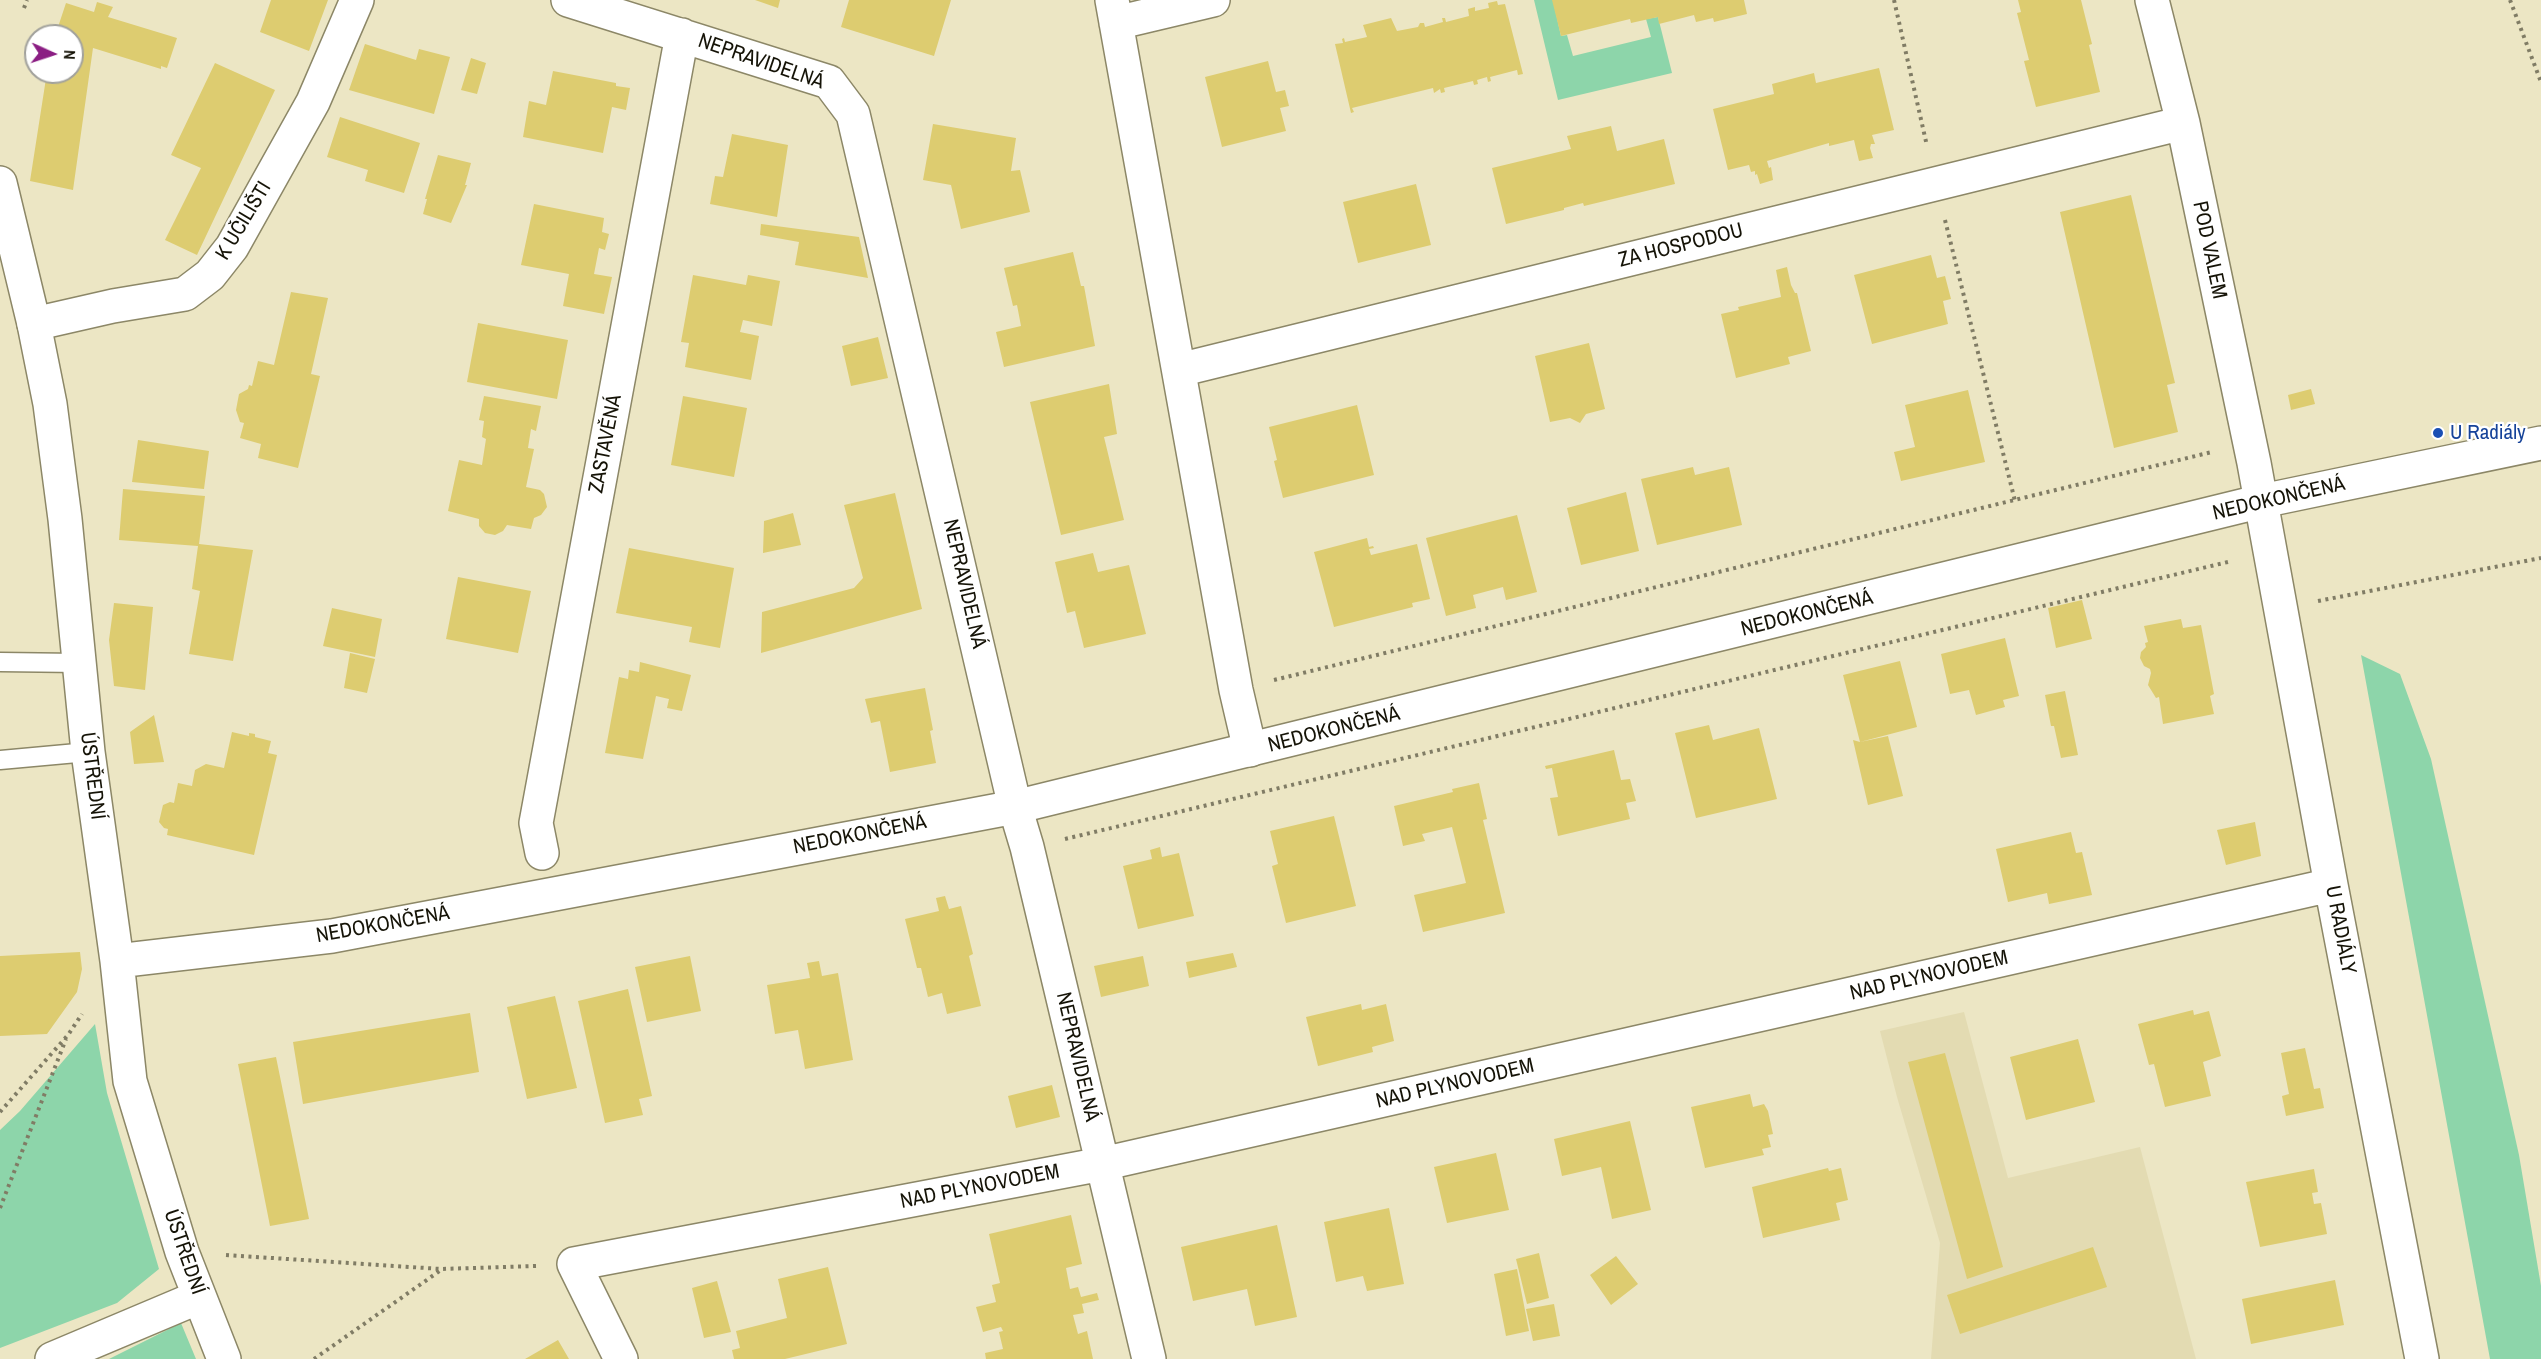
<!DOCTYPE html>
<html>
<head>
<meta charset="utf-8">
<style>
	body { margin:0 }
	#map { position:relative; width:2541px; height:1359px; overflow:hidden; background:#ece6c4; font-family:"Archivo Narrow",sans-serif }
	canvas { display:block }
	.north { position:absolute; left:24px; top:24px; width:60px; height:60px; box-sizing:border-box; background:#fff; border:2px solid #a1a19c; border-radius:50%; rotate:93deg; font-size:16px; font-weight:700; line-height:24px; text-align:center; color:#151307 }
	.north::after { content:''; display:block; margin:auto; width:21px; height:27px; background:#8b1e83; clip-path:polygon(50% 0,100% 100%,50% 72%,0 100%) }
</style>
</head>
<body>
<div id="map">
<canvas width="2541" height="1359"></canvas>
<div class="north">N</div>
</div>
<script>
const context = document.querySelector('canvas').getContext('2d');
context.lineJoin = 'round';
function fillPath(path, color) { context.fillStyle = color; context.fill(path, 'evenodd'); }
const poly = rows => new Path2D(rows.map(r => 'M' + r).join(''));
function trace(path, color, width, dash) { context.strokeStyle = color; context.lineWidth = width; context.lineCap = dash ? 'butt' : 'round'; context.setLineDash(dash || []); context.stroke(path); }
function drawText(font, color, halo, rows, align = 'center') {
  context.font = font + ' "Archivo Narrow",sans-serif'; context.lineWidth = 4.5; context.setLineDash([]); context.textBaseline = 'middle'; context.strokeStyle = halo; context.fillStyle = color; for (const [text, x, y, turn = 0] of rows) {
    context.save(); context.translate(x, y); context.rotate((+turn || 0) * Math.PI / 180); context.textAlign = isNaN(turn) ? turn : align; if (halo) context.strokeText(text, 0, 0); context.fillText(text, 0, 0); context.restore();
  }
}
const built = poly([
	[1964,1012,2008,1178,2140,1147,2196,1359,1931,1359,1940,1243,1897,1097,1880,1031]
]);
const green = poly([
	[1534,0,1553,0,1561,36,1567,35,1573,56,1651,37,1646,19,1658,17,1672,73,1558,100],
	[2361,655,2400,674,2431,759,2519,1155,2541,1286,2541,1359,2490,1359],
	[95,1024,107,1093,159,1269,117,1303,0,1348,0,1130,20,1111],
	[181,1323,196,1359,109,1359]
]);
const building = poly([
	[271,0,328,0,309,51,260,32],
	[755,0,780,0,778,8],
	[849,0,951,0,934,56,841,27],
	[1552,0,1744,0,1747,14,1714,22,1713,18,1696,22,1694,15,1659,24,1658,17,1631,23,1630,19,1561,36],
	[2018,0,2081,0,2092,44,2089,45,2100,92,2036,107,2024,61,2029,60,2017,13,2021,12],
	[1497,1,1498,5,1505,4,1523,74,1518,75,1517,70,1490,77,1491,81,1488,82,1487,77,1477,80,1478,84,1474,85,1473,81,1444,88,1445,92,1441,93,1440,89,1434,93,1433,88,1352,108,1354,112,1351,113,1335,44,1343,43,1342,39,1344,38,1345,42,1367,37,1363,25,1391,18,1397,31,1418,27,1420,23,1424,23,1425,27,1443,22,1442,18,1445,18,1446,22,1469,16,1468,9,1475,7,1475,11,1489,8,1488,3],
	[97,2,113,7,108,17,177,38,167,68,161,66,161,69,93,48,73,190,30,181,47,72,72,72,72,36,55,36,66,3,94,12],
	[365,44,416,60,419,49,450,57,434,114,349,90],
	[471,58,486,63,477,94,461,90],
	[1268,61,1276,92,1285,90,1289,106,1280,108,1286,131,1222,147,1205,77],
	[215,63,275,90,197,255,165,240,201,168,171,155],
	[1879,68,1894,130,1872,135,1875,144,1871,144,1870,148,1873,158,1859,161,1854,140,1829,146,1829,143,1767,161,1769,168,1771,167,1773,180,1760,184,1757,174,1755,175,1755,171,1751,172,1749,165,1728,170,1713,109,1774,94,1772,84,1814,73,1816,83],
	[553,71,616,83,616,86,630,88,626,110,612,107,603,153,523,137,529,101,546,105],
	[340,117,420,143,404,193,365,181,368,170,327,157],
	[933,124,1016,138,1011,171,1020,170,1030,212,961,229,951,185,923,180],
	[1611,126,1617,151,1664,139,1675,184,1584,206,1583,203,1564,208,1564,210,1506,224,1492,168,1571,149,1567,136],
	[732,134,788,145,777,217,710,204,715,176,723,177],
	[438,155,471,163,465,185,467,185,451,223,423,214,427,199,425,199],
	[1416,184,1431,245,1358,263,1343,202],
	[2131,195,2175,383,2167,385,2178,432,2114,448,2060,212],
	[534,204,604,218,602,232,609,234,605,250,599,248,594,274,612,277,604,314,563,306,569,274,521,265],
	[761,224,859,237,868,278,795,265,799,242,760,235],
	[1073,252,1081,286,1084,286,1095,346,1004,367,996,332,1021,326,1017,305,1013,306,1004,268],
	[1931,255,1937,278,1945,276,1951,299,1943,301,1948,324,1872,344,1854,275],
	[1787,267,1791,285,1795,293,1797,293,1811,351,1788,357,1790,364,1736,378,1721,314,1739,310,1738,307,1781,297,1776,270],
	[693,275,746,285,748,275,780,281,772,326,743,320,740,332,759,336,751,380,685,367,689,343,681,342],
	[291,292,328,298,311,374,320,376,298,468,258,458,261,444,240,438,244,423,240,422,236,410,239,394,248,389,249,385,252,386,258,361,274,365],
	[478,323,568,340,557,399,467,382],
	[878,337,888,378,851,386,842,346],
	[1589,343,1605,409,1586,414,1580,423,1570,418,1550,422,1535,356],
	[1109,384,1117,434,1104,437,1124,520,1061,535,1030,402],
	[2311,389,2315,404,2291,410,2288,395],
	[1968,390,1985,462,1901,481,1894,452,1915,447,1905,405],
	[484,396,541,406,536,431,531,429,528,448,534,449,526,487,540,490,544,494,547,507,541,515,534,518,531,529,507,525,503,531,495,535,485,533,479,526,479,519,448,511,459,460,482,465,486,439,482,437,484,421,479,420],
	[683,396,747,408,734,477,671,465],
	[1357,405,1374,475,1283,498,1274,461,1277,460,1269,427],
	[138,440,209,451,204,489,132,482],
	[1693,467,1695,475,1729,467,1742,525,1657,545,1641,479],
	[123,489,205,496,199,544,253,550,233,661,189,654,200,591,192,589,198,546,119,540],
	[1626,492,1639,551,1581,565,1567,508],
	[895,493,922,609,761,653,762,612,854,588,863,578,844,505],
	[793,513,801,545,763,553,764,521],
	[1517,515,1537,592,1506,600,1503,587,1473,595,1476,608,1446,616,1426,538],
	[1367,538,1369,547,1373,546,1374,548,1369,549,1371,555,1417,544,1430,599,1412,603,1413,607,1334,627,1314,552],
	[629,548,734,568,720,648,689,642,692,627,616,613],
	[1093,553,1098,572,1129,565,1146,634,1084,648,1075,611,1067,613,1055,562],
	[458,577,531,591,518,653,446,639],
	[2082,600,2092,639,2056,648,2048,608],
	[114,603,153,607,145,690,114,686,109,640],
	[332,608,382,619,375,657,323,646],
	[2181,619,2183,628,2201,625,2214,694,2210,696,2214,714,2163,724,2159,697,2156,698,2148,685,2151,673,2150,669,2144,666,2140,658,2141,652,2146,647,2145,643,2148,642,2144,626],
	[2005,638,2019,696,2003,700,2005,707,1976,715,1969,690,1950,694,1941,654],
	[350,653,375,659,367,693,344,688],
	[1900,661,1917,727,1860,742,1888,736,1903,796,1868,805,1853,740,1860,742,1843,675],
	[640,662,691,675,682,711,667,708,669,699,656,696,643,759,605,753,619,677,628,679,629,670,639,672],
	[925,688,933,730,930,731,936,763,890,772,880,721,871,723,865,699],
	[2065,691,2078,755,2061,758,2054,726,2051,726,2045,695],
	[154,715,164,762,134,764,130,732],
	[1709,725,1713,740,1759,728,1777,799,1696,818,1675,733],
	[232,732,249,736,249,733,255,734,255,737,271,741,268,753,277,755,254,855,167,835,168,829,164,828,159,822,163,805,170,802,174,803,178,783,192,786,195,770,206,764,224,768],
	[1614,750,1621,780,1630,779,1636,801,1626,803,1630,819,1558,836,1550,798,1558,797,1552,768,1546,769,1545,766],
	[1479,783,1487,819,1483,820,1505,913,1423,932,1414,895,1466,883,1452,827,1422,834,1425,841,1403,846,1394,806,1453,792,1452,789],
	[1334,816,1356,906,1286,923,1272,866,1278,864,1270,831],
	[2255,822,2261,856,2226,865,2217,830],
	[2071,832,2076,853,2082,852,2092,895,2049,904,2047,893,2008,902,1996,849],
	[1160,847,1162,857,1179,853,1194,916,1138,929,1123,866,1152,859,1150,850],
	[945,896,949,909,961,906,973,954,969,956,981,1006,947,1014,942,993,928,997,921,968,917,968,905,919,939,911,936,898],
	[80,952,82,969,77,992,47,1034,0,1036,0,956],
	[1233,953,1237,967,1189,978,1186,962],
	[690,956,701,1011,647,1022,635,967],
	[1143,956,1149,986,1101,997,1094,966],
	[819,961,822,976,838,973,853,1060,805,1069,798,1030,775,1034,767,985,810,978,807,963],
	[628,989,652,1096,639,1099,643,1115,605,1123,578,1001],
	[555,996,577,1088,527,1099,507,1007],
	[1361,1004,1362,1010,1386,1004,1394,1041,1372,1047,1373,1052,1318,1066,1306,1017],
	[2193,1010,2194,1015,2209,1011,2221,1056,2203,1062,2211,1096,2165,1107,2154,1064,2149,1065,2138,1024],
	[470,1013,479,1072,303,1104,293,1042],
	[2078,1039,2095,1102,2026,1120,2010,1057],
	[2305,1048,2314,1089,2320,1088,2324,1108,2286,1116,2282,1096,2289,1094,2281,1053],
	[1945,1053,2003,1267,1967,1279,1908,1062],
	[276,1057,309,1219,270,1226,238,1064],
	[1052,1085,1060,1117,1016,1128,1008,1096],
	[1750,1094,1753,1107,1764,1104,1768,1111,1773,1134,1768,1135,1771,1147,1762,1149,1764,1155,1705,1168,1691,1107],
	[1630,1121,1651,1210,1612,1219,1601,1167,1562,1176,1554,1139],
	[1496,1153,1509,1210,1447,1223,1434,1167],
	[1828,1168,1829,1171,1841,1168,1848,1200,1836,1203,1840,1220,1763,1238,1752,1187],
	[2314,1169,2318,1192,2312,1193,2314,1204,2321,1203,2327,1234,2260,1247,2246,1182],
	[1389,1208,1404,1284,1367,1291,1363,1276,1336,1282,1324,1222],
	[1071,1215,1082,1264,1066,1268,1070,1289,1078,1287,1081,1297,1097,1293,1099,1300,1082,1304,1084,1313,1073,1315,1078,1334,1087,1331,1093,1359,986,1359,985,1353,1003,1349,999,1332,1003,1331,1001,1327,983,1332,976,1307,996,1302,992,1285,1000,1283,989,1234],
	[1277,1225,1297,1317,1255,1326,1247,1289,1193,1301,1181,1247],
	[2093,1247,2107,1287,1960,1334,1947,1295],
	[1539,1253,1549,1298,1527,1304,1516,1259],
	[1616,1256,1638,1284,1611,1305,1590,1275],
	[828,1267,847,1344,785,1359,734,1359,732,1350,740,1348,736,1331,787,1318,778,1279],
	[1517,1269,1529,1331,1506,1336,1494,1274],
	[2335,1280,2344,1325,2251,1344,2242,1299],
	[717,1281,731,1332,704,1338,692,1288],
	[1554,1304,1560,1336,1533,1341,1526,1309],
	[558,1340,569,1359,525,1359]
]);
const path = poly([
	[1894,0,1927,146],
	[2510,0,2541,82],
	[24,8,27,0],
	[1945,220,2015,501],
	[2318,601,2541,558],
	[1274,680,2212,452],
	[1065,839,2232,561],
	[0,1112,68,1035,82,1014],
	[0,1208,66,1039],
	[226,1255,441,1269,536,1266],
	[314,1359,441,1270]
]);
const service = poly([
	[0,662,79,663],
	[0,760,88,752]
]);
const minor = poly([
	[568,0,829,82,853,114,1015,807,1027,847,1149,1359],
	[1112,0,1236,690,1250,750],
	[2152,0,2183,123,2254,463,2331,885,2422,1359],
	[1116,23,1213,0],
	[34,324,113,306,185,294,210,275,232,247,313,102,357,0],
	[1179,370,2183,123],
	[542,853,536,823,682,35],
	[621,1359,574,1264,1102,1164,2331,885]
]);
const tertiary = poly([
	[0,183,34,324,50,404,65,519,88,752,117,961,130,1081,182,1252,224,1359],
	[117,961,332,936,1015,807,2262,501,2541,443],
	[52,1359,199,1297]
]);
const markers = [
	[2438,433,6,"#1a4fb4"]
];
const streetNames = [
	["NEPRAVIDELNÁ",761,62,19],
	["K UČILIŠTI",244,221,-59],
	["ZA HOSPODOU",1681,246,-14],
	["POD VALEM",2209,250,78],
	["ZASTAVĚNÁ",606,444,-79],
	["NEDOKONČENÁ",2279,499,-13],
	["NEPRAVIDELNÁ",964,584,77],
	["NEDOKONČENÁ",1807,614,-14],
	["NEDOKONČENÁ",1334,730,-14],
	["ÚSTŘEDNÍ",92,776,83],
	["NEDOKONČENÁ",860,835,-11],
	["NEDOKONČENÁ",383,925,-10],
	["U RADIÁLY",2340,930,79],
	["NAD PLYNOVODEM",1929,976,-13],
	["NEPRAVIDELNÁ",1077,1057,77],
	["NAD PLYNOVODEM",1455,1084,-13],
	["NAD PLYNOVODEM",980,1187,-11],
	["ÚSTŘEDNÍ",184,1252,71]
];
const transitNames = [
	["U Radiály",2450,433]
];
fillPath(built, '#e3dbb2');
fillPath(green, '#8dd5aa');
fillPath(building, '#ddcc70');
trace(service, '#8c8767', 21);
trace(minor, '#8c8767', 36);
trace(tertiary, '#8c8767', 36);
trace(path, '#807c65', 4, [3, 4.5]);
trace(service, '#fff', 18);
trace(minor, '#fff', 33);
trace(tertiary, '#fff', 33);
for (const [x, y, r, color] of markers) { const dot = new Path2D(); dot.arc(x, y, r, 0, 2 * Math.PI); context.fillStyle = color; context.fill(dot); trace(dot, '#fff', 2); }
drawText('21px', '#151307', '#fff', streetNames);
drawText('21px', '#164399', '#fff', transitNames, 'left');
</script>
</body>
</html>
